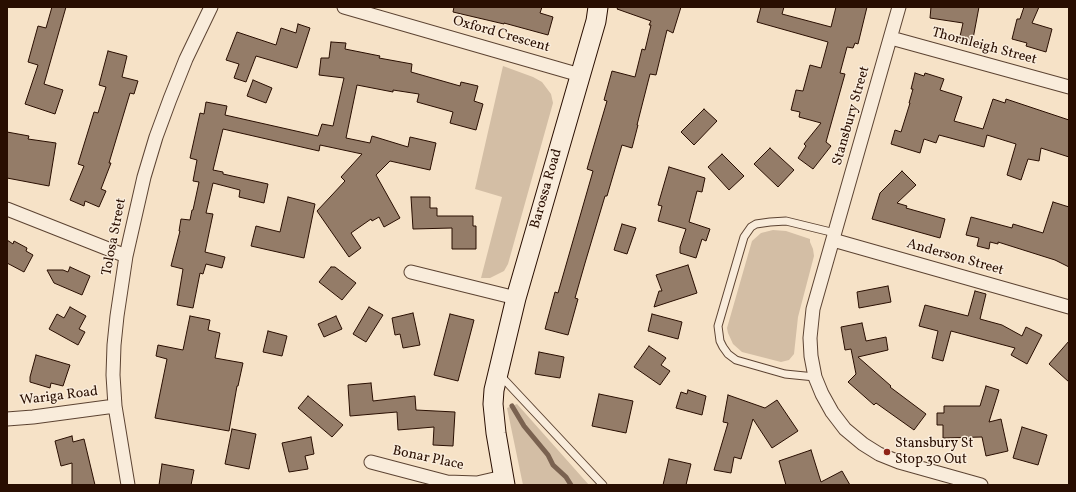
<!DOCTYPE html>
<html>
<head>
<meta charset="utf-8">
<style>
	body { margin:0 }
	#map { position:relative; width:1076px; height:492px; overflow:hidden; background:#f6e2c7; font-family:Vollkorn,serif }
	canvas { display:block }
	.frame { position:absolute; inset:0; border:8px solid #290e01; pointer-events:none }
</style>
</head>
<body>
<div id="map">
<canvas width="1076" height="492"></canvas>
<div class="frame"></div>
</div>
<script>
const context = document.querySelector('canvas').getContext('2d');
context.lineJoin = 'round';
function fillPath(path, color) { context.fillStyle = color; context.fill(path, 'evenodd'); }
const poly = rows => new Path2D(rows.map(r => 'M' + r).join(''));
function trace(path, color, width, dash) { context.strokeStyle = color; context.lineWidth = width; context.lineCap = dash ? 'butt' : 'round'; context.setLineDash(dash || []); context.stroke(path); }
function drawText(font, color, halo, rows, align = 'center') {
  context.font = font + ' Vollkorn,serif'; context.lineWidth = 3; context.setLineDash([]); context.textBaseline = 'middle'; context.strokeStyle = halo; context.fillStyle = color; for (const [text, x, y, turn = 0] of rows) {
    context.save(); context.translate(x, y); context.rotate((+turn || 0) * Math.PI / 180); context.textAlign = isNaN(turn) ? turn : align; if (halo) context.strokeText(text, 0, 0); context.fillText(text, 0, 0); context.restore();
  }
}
const green = poly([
	[503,66,533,77,542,82,551,94,553,103,508,264,504,271,490,278,481,278,502,197,475,189],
	[773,230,786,231,810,239,810,242,813,249,814,256,798,317,794,354,789,360,781,362,742,352,733,344,728,333,727,328,752,241,761,233],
	[517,404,589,485,523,485,507,408]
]);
const stream = poly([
	[512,406,524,426,548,455,553,465,566,477,571,485]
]);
const building = poly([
	[52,7,66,7,44,84,63,90,55,114,25,104,38,65,28,62,38,26,46,28,52,7],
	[454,7,542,7,540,13,553,17,548,35,504,23,504,24,453,12,454,7],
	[618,7,681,7,673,33,667,30,656,75,650,74,637,125,638,125,632,148,622,145,607,196,605,196,585,263,575,298,578,299,568,335,545,329,555,292,558,293,593,171,587,169,607,101,604,100,612,71,635,77,642,49,645,50,651,25,649,25,651,21,617,9,618,7],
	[761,7,784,7,782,14,831,27,836,7,867,7,858,44,855,43,853,48,847,47,840,73,845,74,826,142,831,146,813,169,798,158,806,146,804,144,821,123,799,117,800,112,791,110,796,90,803,91,810,65,821,68,828,42,757,22,761,7],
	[931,7,979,7,972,44,959,41,963,23,930,18,931,7],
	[1024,7,1039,7,1032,23,1052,29,1046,52,1026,46,1027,43,1012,39,1017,19,1020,19,1024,7],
	[298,24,310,28,297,68,256,56,246,82,234,78,239,64,226,60,237,32,276,45,281,28,296,33,298,24],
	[331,42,346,43,345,49,380,56,379,58,412,64,411,72,460,86,461,82,478,86,474,101,483,104,476,130,450,123,453,112,417,102,419,94,393,90,393,92,357,85,346,138,370,143,372,136,408,147,410,137,436,143,430,170,390,161,376,175,400,218,384,227,379,217,372,221,371,219,351,233,361,248,349,257,317,211,345,181,341,177,362,154,320,145,319,151,223,129,213,170,223,172,223,174,268,184,264,203,239,197,240,190,213,183,206,213,213,214,205,252,225,257,222,268,206,264,203,274,200,273,193,308,177,305,183,269,171,266,180,231,179,231,181,219,190,220,192,210,193,210,199,182,193,181,197,160,190,158,200,113,204,114,206,102,227,106,225,115,318,136,322,124,333,126,344,78,319,75,321,58,329,58,331,42],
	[108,51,127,56,122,77,138,81,134,94,130,93,109,163,111,163,101,189,106,191,99,207,85,201,84,206,70,200,84,166,78,164,94,112,98,113,106,87,99,85,108,51],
	[915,73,924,76,925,73,944,79,940,90,962,97,954,121,983,129,993,99,1005,103,1006,99,1069,120,1069,157,1041,148,1039,161,1028,159,1021,180,1007,175,1016,144,987,135,984,147,939,135,936,143,924,139,920,153,891,144,895,130,901,132,910,103,909,103,913,89,911,89,915,73],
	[253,80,272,88,266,103,247,96,253,80],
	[704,109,717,121,694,145,681,132,704,109],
	[7,132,29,136,28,139,56,143,49,186,7,178,7,132],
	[770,148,794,170,778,187,754,164,770,148],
	[722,154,744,176,729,190,708,167,722,154],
	[669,167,705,178,702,192,697,191,689,222,710,229,706,241,702,239,696,258,680,253,680,247,686,229,658,221,662,206,658,205,669,167],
	[902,171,916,185,897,203,907,206,906,208,945,219,940,238,872,219,880,193,902,171],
	[288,197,315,204,304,258,251,246,256,226,280,232,288,197],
	[411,197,430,197,430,208,437,208,437,216,473,216,473,226,476,226,476,249,452,249,452,228,413,229,411,197],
	[1053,202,1069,207,1069,267,1055,260,998,242,998,244,990,242,989,249,977,246,979,238,966,235,971,217,1012,228,1013,224,1043,233,1053,202],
	[622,224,636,228,627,254,614,250,622,224],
	[7,240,13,244,14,241,27,248,26,251,33,255,24,272,7,263,7,240],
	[688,265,697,293,654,307,659,291,662,291,656,275,688,265],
	[70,267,90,276,82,295,54,283,47,270,63,270,68,272,70,267],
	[331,267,335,267,356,283,342,300,319,282,331,267],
	[888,286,891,302,859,308,857,292,888,286],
	[975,291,986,294,980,319,1002,325,1022,336,1026,327,1042,335,1027,364,1011,355,1015,348,951,331,943,361,932,358,938,331,919,326,925,305,968,316,975,291],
	[70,307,86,316,79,329,85,332,78,345,49,329,57,314,64,318,70,307],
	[369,307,383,315,366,342,353,334,369,307],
	[413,313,420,345,403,348,400,334,395,335,392,318,413,313],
	[450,314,474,320,458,381,434,375,450,314],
	[652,314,682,322,678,339,648,331,652,314],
	[190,316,210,320,208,330,220,333,215,358,243,363,238,386,237,386,229,431,155,418,167,359,156,356,158,345,183,350,190,316],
	[336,316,342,329,324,337,318,324,336,316],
	[862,323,866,341,886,337,888,350,858,357,891,386,890,387,926,414,914,430,876,403,874,405,848,382,856,374,851,349,845,350,841,327,862,323],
	[268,331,287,336,282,356,263,352,268,331],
	[1069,341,1069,382,1049,364,1069,341],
	[649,346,666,358,661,365,670,371,660,385,634,367,649,346],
	[539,352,564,357,560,378,535,374,539,352],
	[36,355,70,365,63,386,51,383,50,388,30,382,30,377,36,355],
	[371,383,373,401,415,396,416,410,455,412,453,446,433,445,434,427,398,430,397,412,350,416,348,385,371,383],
	[986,386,999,390,989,422,1001,419,1008,451,986,456,982,437,943,438,943,425,937,425,937,413,944,413,944,406,980,406,986,386],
	[688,390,706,396,702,415,676,408,681,392,687,394,688,390],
	[599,394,633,401,626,433,592,426,599,394],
	[728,395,765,408,777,400,798,431,772,448,753,419,741,459,734,457,731,473,714,470,728,423,723,422,728,395],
	[308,396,343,425,332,437,298,408,308,396],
	[1022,427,1047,435,1038,465,1013,458,1022,427],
	[232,429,256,434,249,469,225,464,232,429],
	[72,436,73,442,84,439,95,485,72,485,72,463,61,466,55,441,72,436],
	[311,437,314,454,305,456,308,469,289,472,282,443,311,437],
	[811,450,821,482,842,471,850,485,786,485,779,461,811,450],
	[669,459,691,464,686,485,663,485,669,459],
	[162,464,194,470,191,485,159,485,162,464]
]);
const lane = poly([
	[499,374,603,485],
	[815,377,785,374,736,360,728,354,723,347,720,341,718,326,744,237,751,227,756,224,770,222,786,221,835,233]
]);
const street = poly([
	[344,7,580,75],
	[899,7,813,309,810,338,811,356,815,377,822,394,832,412,845,429,863,444,879,454,899,462,981,485],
	[891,38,1069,87],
	[7,209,126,256],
	[833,240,1069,307],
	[411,272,516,298],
	[7,419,33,417,115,406],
	[371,462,447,482,477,483,503,477],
	[128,485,115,406,113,375,114,345,117,316,126,256,144,177,156,137,170,99,186,59,211,7]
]);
const secondary = poly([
	[505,485,496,433,493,404,494,390,516,298,596,21,598,7]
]);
const markers = [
	[887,452,4,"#8f2418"]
];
const streetNames = [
	["Oxford Crescent",501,35,16],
	["Thornleigh Street",984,47,15],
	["Stansbury Street",852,116,-74],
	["Barossa Road",547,189,-74],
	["Tolosa Street",115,237,-79],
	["Anderson Street",955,258,16],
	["Wariga Road",59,397,-7],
	["Bonar Place",428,459,12]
];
const poiNames = [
	["Stansbury St",895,444],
	["Stop 30 Out",895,460]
];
fillPath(green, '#d3bea5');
trace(stream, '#7a6250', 5);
fillPath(building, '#947c68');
trace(building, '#290e01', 1);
trace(lane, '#5c4332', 9);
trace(street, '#5c4332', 15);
trace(secondary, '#290e01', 21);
trace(lane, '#f9ecdb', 7);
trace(street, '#f9ecdb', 13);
trace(secondary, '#f9ecdb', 19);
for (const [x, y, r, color] of markers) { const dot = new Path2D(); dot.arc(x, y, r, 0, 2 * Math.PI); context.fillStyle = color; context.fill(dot); trace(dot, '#f9ecdb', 1.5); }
drawText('14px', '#290e01', '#f9ecdb', streetNames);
drawText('14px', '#290e01', '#f9ecdb', poiNames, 'left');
</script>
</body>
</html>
